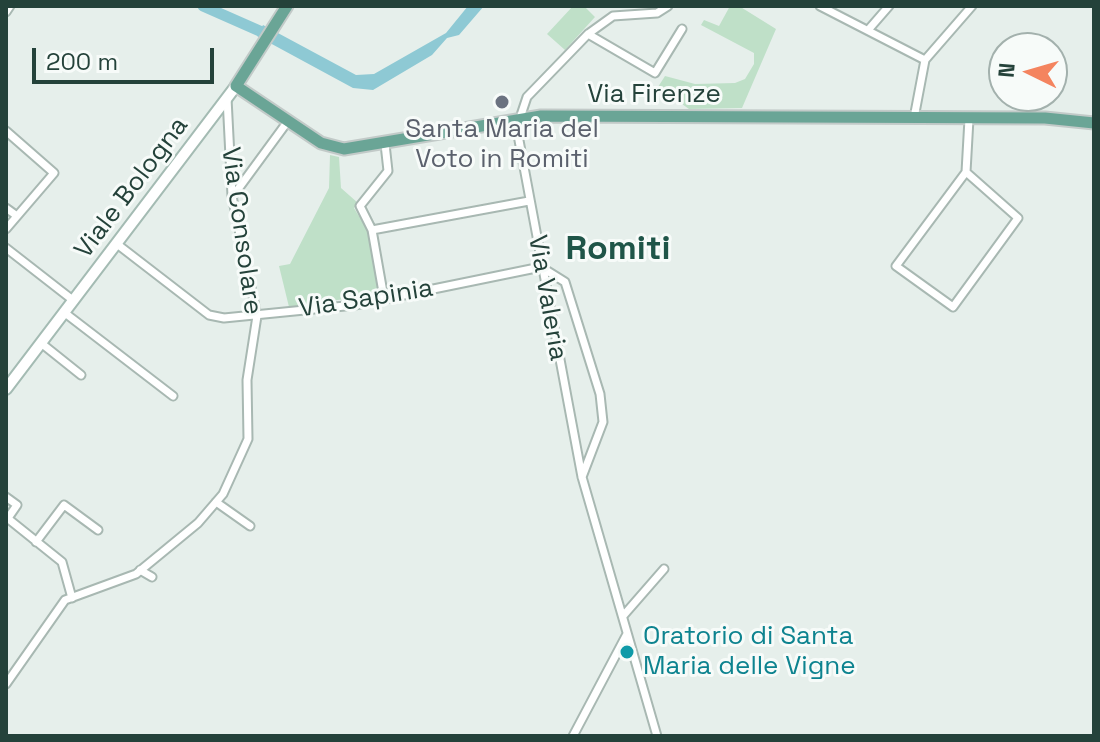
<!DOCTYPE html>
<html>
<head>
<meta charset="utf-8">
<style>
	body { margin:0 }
	#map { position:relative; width:1100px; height:742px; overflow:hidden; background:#e6efeb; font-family:"Space Grotesk",sans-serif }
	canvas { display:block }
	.frame { position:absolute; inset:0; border:8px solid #24423a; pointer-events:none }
	.north { position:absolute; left:988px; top:32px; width:80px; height:80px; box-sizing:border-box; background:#f7fbf9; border:2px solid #a3b1ad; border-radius:50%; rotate:275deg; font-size:22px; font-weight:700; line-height:32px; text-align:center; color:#24423a }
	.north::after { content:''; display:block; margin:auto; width:28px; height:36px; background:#f4845f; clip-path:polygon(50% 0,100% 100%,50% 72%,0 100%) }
	.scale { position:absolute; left:32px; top:48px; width:182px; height:36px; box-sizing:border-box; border:4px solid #24423a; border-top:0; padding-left:10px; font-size:24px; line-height:28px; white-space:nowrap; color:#24423a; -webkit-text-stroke:6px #f7fbf9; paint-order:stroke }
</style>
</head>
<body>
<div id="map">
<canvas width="1100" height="742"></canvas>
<div class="frame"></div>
<div class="north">N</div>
<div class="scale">200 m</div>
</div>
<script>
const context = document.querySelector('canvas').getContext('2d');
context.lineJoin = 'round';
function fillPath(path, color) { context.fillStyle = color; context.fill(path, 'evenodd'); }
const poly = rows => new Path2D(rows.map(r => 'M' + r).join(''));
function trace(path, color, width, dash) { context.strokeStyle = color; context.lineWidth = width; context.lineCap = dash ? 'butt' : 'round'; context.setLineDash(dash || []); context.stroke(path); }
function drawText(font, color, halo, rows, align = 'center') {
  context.font = font + ' "Space Grotesk",sans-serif'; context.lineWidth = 6; context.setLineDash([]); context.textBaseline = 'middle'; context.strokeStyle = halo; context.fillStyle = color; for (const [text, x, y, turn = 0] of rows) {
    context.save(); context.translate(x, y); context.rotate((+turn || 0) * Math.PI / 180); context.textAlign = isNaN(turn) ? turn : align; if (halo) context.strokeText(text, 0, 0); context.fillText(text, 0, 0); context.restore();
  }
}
const green = poly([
	[573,6,584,6,595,17,565,50,547,34],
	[730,6,739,6,776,29,742,108,689,109,658,87,665,76,695,84,735,83,745,79,754,64,754,53,701,25,704,20,719,26],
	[330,155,339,157,341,188,358,203,354,208,368,231,379,294,289,307,279,266,290,264,329,188]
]);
const water = poly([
	[468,6,484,6,459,35,447,38,432,55,373,90,353,88,257,36,263,25,356,75,374,74,446,33]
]);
const river = poly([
	[203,6,271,36]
]);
const minor = poly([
	[820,6,925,60],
	[6,12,10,6],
	[869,29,889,6],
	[588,34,655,73,682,29],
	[520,118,527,97,588,34,613,16,657,13,668,6],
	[914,118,925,60,972,6],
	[515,119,582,477,657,736],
	[6,131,54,173,6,229],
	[966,172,1018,218,953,307,896,266,966,172],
	[966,172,969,119],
	[233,196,288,121],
	[6,208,17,216],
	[372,230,360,206,388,171,385,144],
	[117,244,209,315,224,318,355,305,541,267,565,282,600,394,603,422,582,477],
	[6,248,74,301],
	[384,298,372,230,529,201],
	[65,313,173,396],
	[41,343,81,375],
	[6,497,17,505,8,518],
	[216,502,250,526],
	[6,517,62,562,72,598],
	[36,542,64,505,98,530],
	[140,570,152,577],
	[623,616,664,569],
	[6,684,65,600,136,574,198,523,223,494,248,439,247,380,257,316,232,196,227,98],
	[573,736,627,634]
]);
const secondary = poly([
	[6,389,236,86]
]);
const primary = poly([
	[287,6,236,86,321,143,344,149,541,116,1045,118,1094,123]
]);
const markers = [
	[502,102,8,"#6b7280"],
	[627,652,8,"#0f9aa8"]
];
const streetNames = [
	["Via Firenze",654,95],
	["Viale Bologna",132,188,-53],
	["Via Consolare",241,231,82],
	["Via Valeria",547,298,80],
	["Via Sapinia",366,299,-9]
];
const worshipNames = [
	["Santa Maria del",502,130],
	["Voto in Romiti",502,160]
];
const cultureNames = [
	["Oratorio di Santa",643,637],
	["Maria delle Vigne",643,667]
];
const districtNames = [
	["Romiti",618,250]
];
fillPath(green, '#bfe0c8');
fillPath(water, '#8ec9d4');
trace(river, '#8ec9d4', 11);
trace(minor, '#a8b8b2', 11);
trace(secondary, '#a4bbb3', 14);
trace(primary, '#c2cac8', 15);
trace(minor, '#fff', 7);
trace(secondary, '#fff', 10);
trace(primary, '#6aa596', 11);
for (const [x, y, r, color] of markers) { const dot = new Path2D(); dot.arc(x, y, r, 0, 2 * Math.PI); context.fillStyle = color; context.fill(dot); trace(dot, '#f7fbf9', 3); }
drawText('26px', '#24423a', '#f7fbf9', streetNames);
drawText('26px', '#5b616d', '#f7fbf9', worshipNames);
drawText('26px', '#0d838f', '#f7fbf9', cultureNames, 'left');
drawText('bold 34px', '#1f5548', '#f7fbf9', districtNames);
</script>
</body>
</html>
